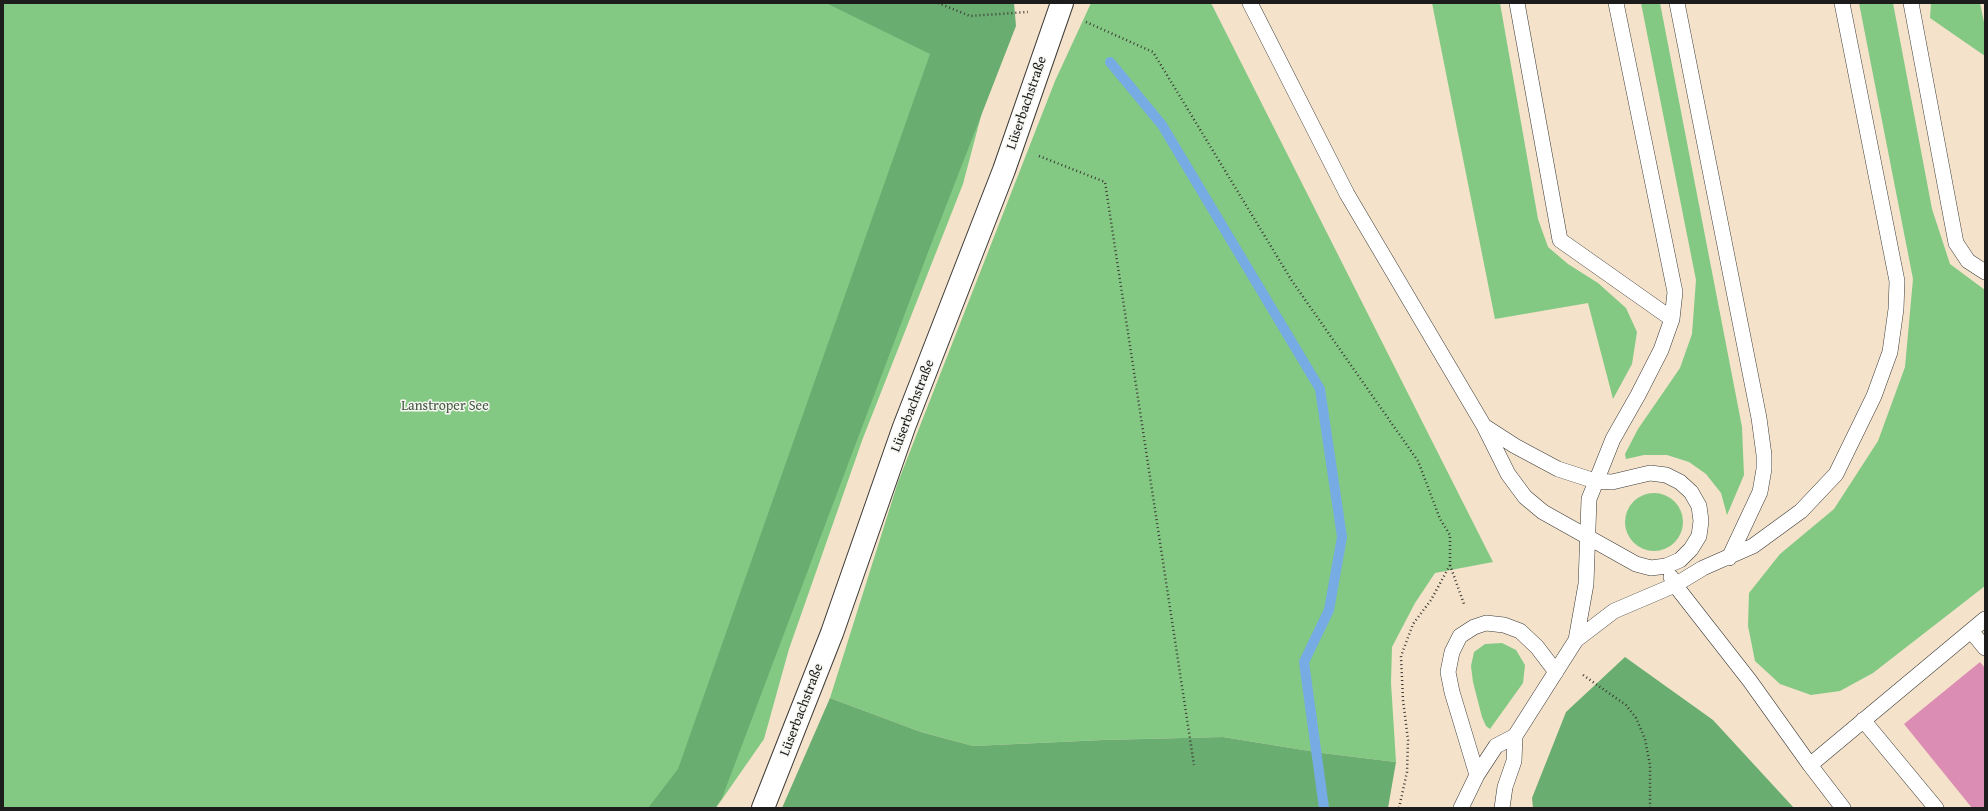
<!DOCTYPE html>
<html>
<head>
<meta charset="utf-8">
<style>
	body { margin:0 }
	#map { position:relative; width:1988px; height:811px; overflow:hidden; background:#f4e2ca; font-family:"Gentium Book Plus",serif }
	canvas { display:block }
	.frame { position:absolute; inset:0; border:4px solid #1c1c1c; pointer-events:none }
</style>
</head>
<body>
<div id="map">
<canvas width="1988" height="811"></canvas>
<div class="frame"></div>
</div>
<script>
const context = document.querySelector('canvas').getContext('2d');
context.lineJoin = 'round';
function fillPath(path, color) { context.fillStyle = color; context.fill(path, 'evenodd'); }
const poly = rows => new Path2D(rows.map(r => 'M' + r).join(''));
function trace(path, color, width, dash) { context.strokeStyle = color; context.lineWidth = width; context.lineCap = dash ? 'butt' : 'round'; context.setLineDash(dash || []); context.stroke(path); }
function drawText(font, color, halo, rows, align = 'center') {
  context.font = font + ' "Gentium Book Plus",serif'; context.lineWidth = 3; context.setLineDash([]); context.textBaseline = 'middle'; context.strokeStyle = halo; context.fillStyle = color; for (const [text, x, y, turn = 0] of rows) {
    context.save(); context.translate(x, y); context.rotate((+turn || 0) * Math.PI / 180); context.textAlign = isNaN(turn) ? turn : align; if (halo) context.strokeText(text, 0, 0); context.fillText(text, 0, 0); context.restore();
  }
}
const green = poly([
	[3,3,1011,3,963,184,863,438,789,649,764,739,716,808,3,808],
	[1091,3,1211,3,1493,562,1435,573,1415,603,1392,647,1391,683,1396,762,1322,753,1223,737,1103,740,973,746,921,732,830,698,898,482,1055,81],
	[1432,3,1500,3,1538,219,1548,247,1568,264,1598,283,1626,308,1637,332,1632,364,1613,399,1588,303,1495,319],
	[1641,3,1660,3,1742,427,1744,475,1727,515,1721,493,1706,474,1689,462,1667,455,1644,455,1626,459,1625,454,1638,429,1680,368,1692,334,1696,280],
	[1859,3,1893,3,1932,209,1950,264,1985,290,1985,586,1873,673,1840,691,1811,695,1780,684,1755,661,1748,626,1749,593,1780,554,1834,509,1878,441,1905,367,1913,279],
	[1931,3,1980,3,1985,27,1985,56,1930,18],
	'1625 522a29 29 0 1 1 58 0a29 29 0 1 1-58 0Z',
	[1502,643,1516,650,1525,665,1523,683,1490,729,1486,726,1482,717,1473,682,1471,666,1474,652,1485,644]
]);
const forest = poly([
	[826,3,1014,3,1016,26,930,247,722,798,715,808,648,808,678,769,930,54],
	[1625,657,1713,720,1794,808,1533,808,1532,798,1566,712],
	[830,698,921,732,973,746,1103,740,1223,737,1322,753,1396,762,1388,808,782,808]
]);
const stream = poly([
	[1110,62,1162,125,1320,389,1342,537,1329,610,1304,662,1324,808]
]);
const building = poly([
	[1980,662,1985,668,1985,808,1972,808,1904,724]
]);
const path = poly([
	[938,3,970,16,1028,12],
	[1086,22,1153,52,1292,281,1418,461,1440,519,1450,535,1450,565,1431,600,1413,624,1401,656,1403,700,1408,740,1407,772,1399,808],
	[1039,156,1105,182,1194,765],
	[1450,565,1464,604],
	[1583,675,1626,705,1636,718,1645,739,1650,765,1650,808]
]);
const service = poly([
	[1250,3,1347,194,1484,426,1508,474,1525,497,1543,512,1636,564,1651,568,1666,566,1680,560,1691,549,1699,536,1701,521,1699,506,1691,492,1680,482,1666,475,1650,473,1612,482,1595,481,1558,469,1515,446,1484,426],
	[1517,3,1560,240,1672,319],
	[1677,3,1759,418,1764,455,1764,469,1760,492,1729,558],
	[1911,3,1956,243,1968,261,1985,272],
	[1671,577,1675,585,1750,681,1810,765,1843,808],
	[1971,631,1985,648],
	[1576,640,1614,611,1675,585,1703,568,1753,546,1801,511,1836,474,1874,396,1890,352,1896,309,1897,281,1842,3],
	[1863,720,1936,808],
	[1810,765,1985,619],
	[1477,775,1452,692,1448,672,1452,652,1460,636,1474,627,1486,623,1504,625,1520,631,1537,647,1556,672],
	[1461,808,1477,775,1496,746,1515,736,1576,640,1586,584,1589,499,1613,439,1638,395,1661,350,1672,319,1675,292,1616,3],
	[1502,808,1505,787,1514,761,1515,736]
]);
const minor = poly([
	[763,808,832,633,904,427,1004,170,1062,3]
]);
const streetNames = [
	["Lüserbachstraße",1027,103,-71],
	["Lüserbachstraße",913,406,-69],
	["Lüserbachstraße",802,710,-69]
];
const parkNames = [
	["Lanstroper See",445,406]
];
fillPath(green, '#83c983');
fillPath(forest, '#6aad71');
trace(stream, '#77abe4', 10);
fillPath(building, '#dc8db4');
trace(service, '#3c3a36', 16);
trace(minor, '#3c3a36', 24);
trace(path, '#3c3a36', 2.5, [1, 3]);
trace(service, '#fff', 15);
trace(minor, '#fff', 22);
drawText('14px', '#1c1c1c', '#f6f6f2', streetNames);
drawText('14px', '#405940', '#f6f6f2', parkNames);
</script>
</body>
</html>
